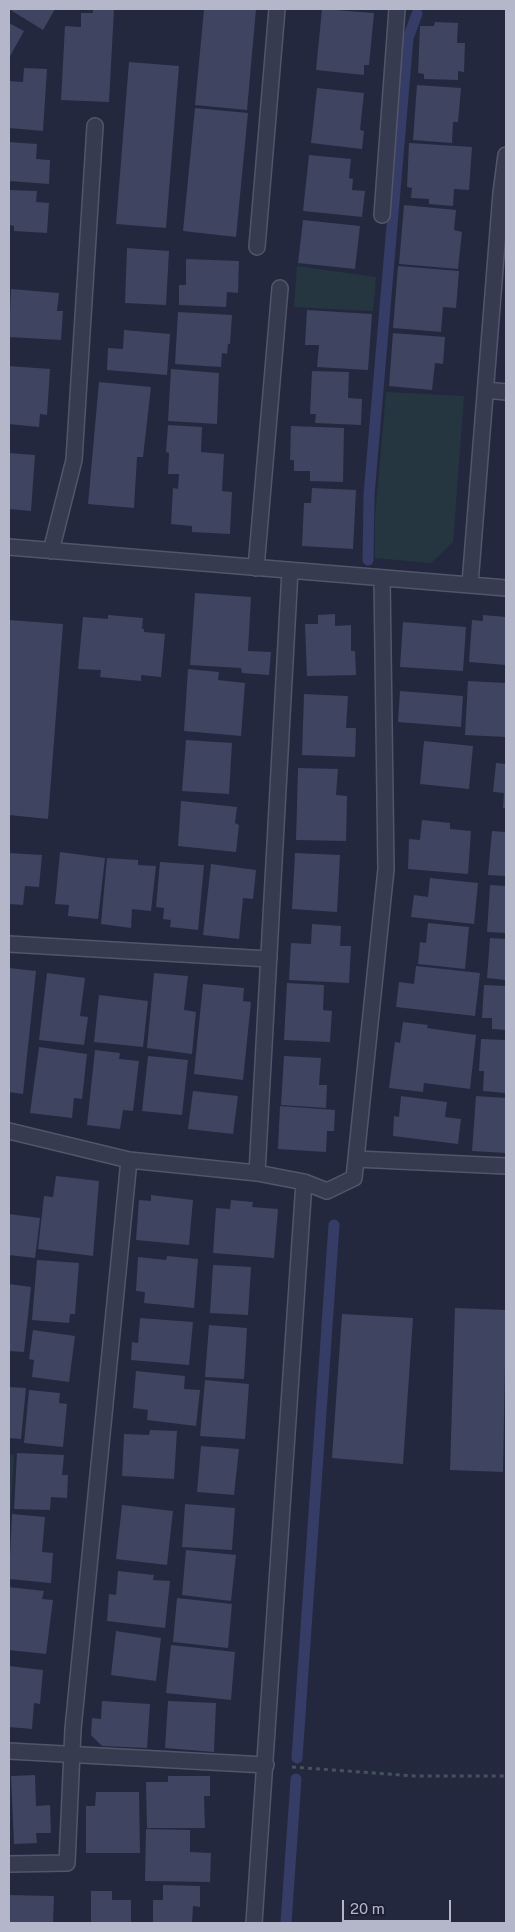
<!DOCTYPE html>
<html>
<head>
<meta charset="utf-8">
<style>
	body { margin:0 }
	#map { position:relative; width:515px; height:1932px; overflow:hidden; background:#23283f; font-family:"Public Sans",sans-serif }
	canvas { display:block }
	.frame { position:absolute; inset:0; border:10px solid #b4b6ca; pointer-events:none }
	.scale { position:absolute; left:342px; top:1900px; width:109px; height:22px; box-sizing:border-box; border:2px solid #b4b6ca; border-top:0; padding-left:6px; font-size:15px; line-height:18px; white-space:nowrap; color:#b4b6ca; -webkit-text-stroke:4px #1c2034; paint-order:stroke }
</style>
</head>
<body>
<div id="map">
<canvas width="515" height="1932"></canvas>
<div class="frame"></div>
<div class="scale">20 m</div>
</div>
<script>
const context = document.querySelector('canvas').getContext('2d');
context.lineJoin = 'round';
function fillPath(path, color) { context.fillStyle = color; context.fill(path, 'evenodd'); }
const poly = rows => new Path2D(rows.map(r => 'M' + r).join(''));
function trace(path, color, width, dash) { context.strokeStyle = color; context.lineWidth = width; context.lineCap = dash ? 'butt' : 'round'; context.setLineDash(dash || []); context.stroke(path); }
const green = poly([
	[297,266,376,277,373,311,294,307],
	[386,392,464,396,453,542,431,563,375,558,375,517],
	[9,1454,14,1455,11,1509,9,1508]
]);
const stream = poly([
	[368,560,369,495,408,38,417,14],
	[297,1758,334,1225],
	[286,1923,296,1779]
]);
const building = poly([
	[9,9,55,9,43,30],
	[93,9,114,9,109,102,61,100,65,26,81,27,81,13,93,13],
	[204,9,256,9,247,110,195,105],
	[322,9,374,13,369,65,364,65,364,75,316,70],
	[435,22,458,23,457,43,465,43,464,72,458,71,458,80,424,79,424,74,418,73,420,26,434,26],
	[9,23,24,31,9,58],
	[129,62,179,66,166,228,116,224],
	[24,68,47,69,43,131,9,128,9,81,23,82],
	[417,85,461,88,458,122,453,122,452,143,413,140],
	[317,88,364,93,360,130,364,131,362,149,311,143],
	[195,108,248,113,236,237,183,231],
	[9,142,37,144,36,159,50,160,49,184,9,181],
	[409,143,472,147,469,190,454,189,453,206,429,204,429,199,411,198,412,188,407,187],
	[309,155,351,159,349,178,353,179,352,190,365,191,362,217,303,211],
	[9,190,37,191,36,202,49,203,47,233,14,231,14,226,9,225],
	[404,205,456,210,454,230,462,232,458,269,399,264],
	[303,220,360,226,355,269,298,263],
	[127,248,169,251,166,305,125,303],
	[186,259,239,261,238,293,227,292,226,307,179,305,179,285,186,285],
	[398,266,459,271,456,308,443,307,441,332,393,328],
	[11,289,59,293,57,311,63,311,61,340,9,337],
	[307,310,372,314,368,370,317,367,319,345,305,345],
	[178,312,232,315,230,344,228,344,227,354,222,353,221,367,175,364],
	[124,330,170,334,167,375,107,370,108,348,123,349],
	[393,333,445,337,443,364,435,363,432,390,389,386],
	[9,366,50,369,47,415,40,414,39,427,9,424],
	[171,369,219,373,217,424,168,421],
	[312,371,349,372,348,398,362,399,361,425,315,423,316,414,310,414],
	[99,382,151,387,143,457,137,457,134,508,88,504],
	[168,425,202,427,201,452,224,454,222,491,232,492,230,534,192,532,192,526,171,524,173,488,178,489,179,474,168,474,169,453,166,452],
	[291,426,344,428,343,482,310,481,310,471,294,471,294,460,290,460],
	[9,453,35,455,31,511,9,509],
	[312,488,356,490,353,549,302,546,304,503,311,503],
	[195,593,251,597,248,651,271,652,269,675,242,673,241,668,190,665],
	[335,614,335,626,351,625,351,651,355,651,356,675,307,676,305,624,318,624,318,615],
	[108,615,143,618,142,629,144,629,144,632,165,634,161,677,141,675,141,681,100,677,101,670,78,669,83,617,108,619],
	[483,615,506,617,506,665,469,662,472,620,483,621],
	[9,620,63,624,48,819,9,815],
	[403,622,466,627,463,671,400,667],
	[188,669,219,672,218,680,245,683,241,736,184,731],
	[468,681,506,683,506,737,465,735],
	[400,691,463,696,461,727,398,722],
	[304,694,348,696,346,728,356,728,355,757,302,755],
	[186,740,232,743,229,794,182,791],
	[424,741,473,746,469,789,420,784],
	[496,763,506,764,506,808,503,808,504,793,493,792],
	[298,768,338,769,336,795,347,796,346,841,296,840],
	[181,801,237,807,235,823,239,825,236,852,178,846],
	[422,820,450,823,450,829,471,831,468,874,408,869,409,839,420,840],
	[492,831,506,832,506,876,488,875],
	[60,852,105,858,98,919,68,916,69,905,55,904],
	[9,853,42,855,39,887,25,886,23,905,9,904],
	[295,853,340,855,337,912,292,909],
	[107,858,138,860,138,865,156,866,151,911,132,909,131,928,101,924],
	[160,862,204,865,198,930,170,927,171,920,163,919,164,908,156,907],
	[211,864,256,870,253,899,243,898,239,939,203,935],
	[430,878,478,883,474,924,411,917,414,895,428,897],
	[490,885,506,886,506,933,487,932],
	[428,923,469,927,465,969,418,964,420,942,426,943],
	[312,924,341,926,340,946,351,946,349,983,289,980,291,943,311,944],
	[490,938,506,939,506,980,487,978],
	[416,966,480,973,475,1016,396,1007,399,982,414,984],
	[9,968,36,971,23,1094,9,1092],
	[47,973,85,978,80,1016,88,1017,84,1045,39,1040],
	[154,973,188,976,184,1010,196,1012,192,1054,147,1048],
	[287,983,324,985,323,1010,332,1011,330,1042,284,1040],
	[203,984,244,988,243,1001,251,1002,243,1080,194,1074],
	[484,985,506,986,506,1030,492,1029,492,1018,482,1018],
	[99,995,148,1001,143,1047,94,1042],
	[403,1022,428,1025,427,1028,476,1035,470,1089,424,1083,423,1092,389,1088,395,1042,400,1043],
	[481,1039,506,1040,506,1093,483,1091,484,1071,479,1071],
	[39,1047,87,1054,82,1099,74,1098,72,1118,30,1113],
	[95,1050,120,1053,119,1059,139,1061,133,1111,123,1110,120,1129,87,1125],
	[148,1056,188,1060,182,1115,142,1111],
	[284,1056,321,1058,319,1085,327,1085,326,1108,281,1105],
	[193,1091,238,1096,233,1134,188,1129],
	[401,1096,447,1102,445,1117,461,1119,458,1144,393,1136,394,1116,399,1117],
	[476,1096,506,1098,506,1153,472,1151],
	[280,1106,335,1110,334,1131,327,1131,326,1152,278,1149],
	[56,1176,99,1181,93,1256,38,1249,44,1196,53,1197],
	[151,1195,193,1200,189,1245,136,1240,139,1200,151,1201],
	[231,1200,253,1202,252,1207,278,1209,274,1258,213,1253,216,1208,230,1209],
	[9,1214,40,1218,35,1258,9,1255],
	[167,1256,198,1259,194,1308,144,1303,145,1292,136,1291,138,1257,166,1260],
	[37,1260,79,1263,75,1314,70,1314,69,1323,32,1320],
	[213,1265,251,1267,248,1315,210,1313],
	[9,1284,31,1287,24,1352,9,1351],
	[455,1308,506,1310,503,1472,450,1470],
	[342,1314,413,1318,403,1464,332,1458],
	[140,1318,193,1322,189,1365,131,1360,132,1342,138,1343],
	[209,1325,247,1328,244,1379,205,1377],
	[33,1330,75,1336,69,1382,32,1377,34,1360,29,1359],
	[136,1371,185,1376,184,1389,200,1390,196,1426,147,1420,148,1410,133,1408],
	[205,1380,249,1384,245,1439,200,1436],
	[9,1387,26,1388,21,1439,9,1438],
	[29,1390,60,1393,59,1403,67,1404,63,1447,24,1443],
	[150,1430,177,1431,174,1479,122,1476,124,1434,149,1435],
	[201,1446,239,1449,234,1495,197,1492],
	[17,1453,64,1455,62,1475,68,1475,67,1498,51,1497,50,1510,14,1509],
	[185,1504,235,1508,232,1550,182,1547],
	[122,1505,173,1511,167,1565,116,1559],
	[12,1514,45,1517,42,1552,53,1553,51,1583,9,1579],
	[186,1550,236,1555,231,1601,182,1595],
	[118,1571,154,1575,153,1580,170,1581,165,1628,107,1621,109,1594,116,1595],
	[9,1587,44,1591,42,1599,53,1600,46,1654,9,1650],
	[177,1598,232,1604,228,1648,173,1642],
	[116,1631,161,1638,156,1681,111,1675],
	[171,1645,235,1652,231,1700,166,1693],
	[9,1666,43,1670,40,1704,34,1703,32,1729,9,1727],
	[102,1701,150,1704,147,1748,102,1746,91,1735,92,1718,101,1719],
	[168,1701,216,1703,214,1752,165,1748],
	[35,1775,36,1806,50,1805,51,1833,36,1833,37,1843,14,1844,11,1776],
	[168,1776,210,1776,210,1796,204,1796,205,1828,147,1828,146,1782,168,1782],
	[96,1792,139,1792,140,1853,86,1853,86,1806,95,1806],
	[146,1829,190,1830,190,1852,211,1853,210,1882,145,1881],
	[163,1885,200,1886,200,1907,193,1906,192,1923,153,1923,153,1900,163,1900],
	[91,1891,112,1891,112,1900,131,1900,131,1923,91,1923],
	[9,1895,54,1896,53,1923,9,1923]
]);
const path = poly([
	[292,1767,415,1776,506,1776]
]);
const minor = poly([
	[382,215,397,9],
	[257,247,277,9],
	[486,390,506,392],
	[9,547,506,588],
	[51,551,74,460,95,126],
	[256,568,280,288],
	[470,584,501,193,506,155],
	[9,944,269,959],
	[9,1131,129,1160,257,1173,304,1182,327,1191,354,1178,386,869,382,578],
	[356,1159,506,1166],
	[257,1173,290,570],
	[9,1751,266,1765],
	[9,1864,67,1863,73,1729,129,1160],
	[254,1923,304,1182]
]);
fillPath(green, '#253640');
trace(stream, '#353c65', 11);
fillPath(building, '#3f4460');
trace(minor, '#52566a', 18);
trace(path, '#43535d', 3, [4, 4]);
trace(minor, '#373b4f', 15);
</script>
</body>
</html>
